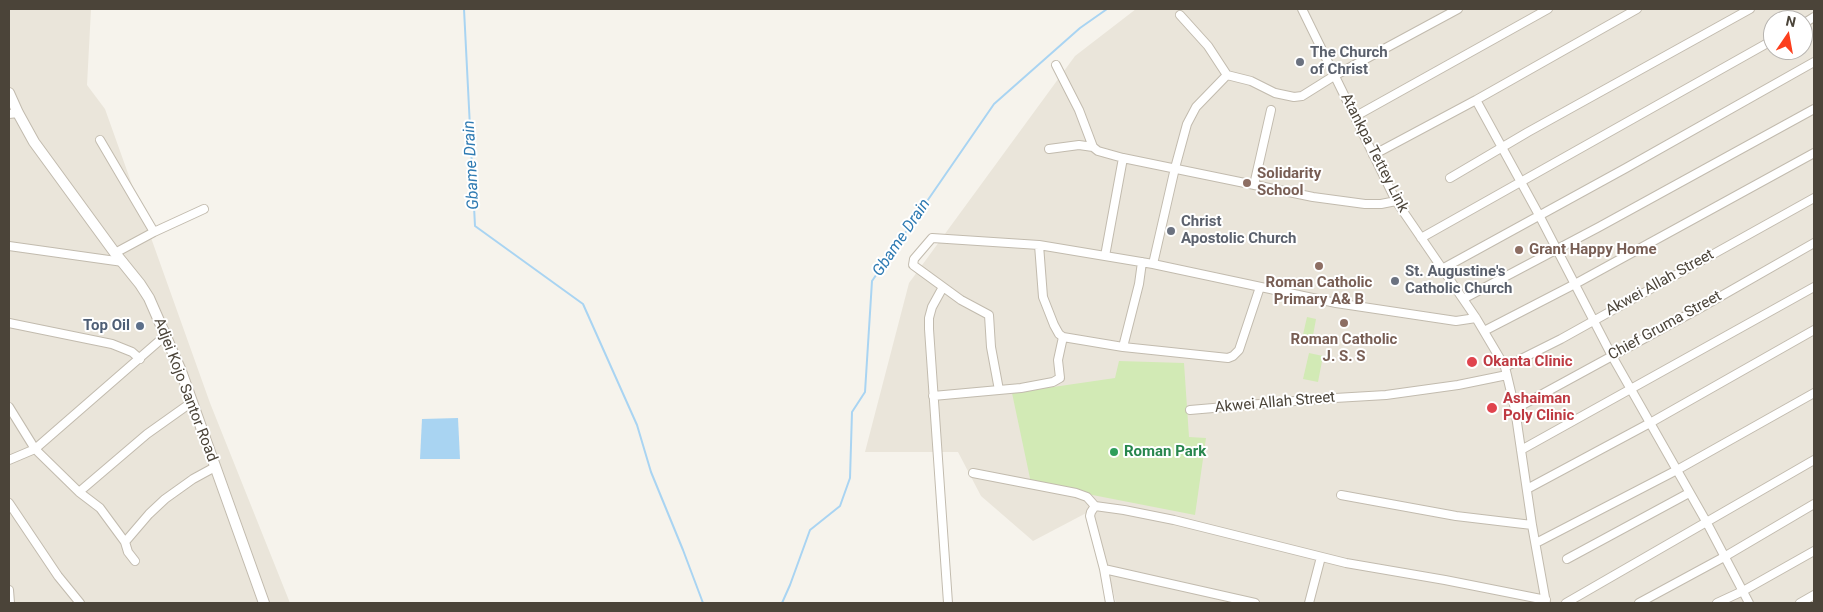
<!DOCTYPE html>
<html>
<head>
<meta charset="utf-8">
<style>
	body { margin:0 }
	#map { position:relative; width:1823px; height:612px; overflow:hidden; background:#f6f3ec; font-family:Roboto,sans-serif }
	canvas { display:block }
	.frame { position:absolute; inset:0; border:10px solid #4b4439; pointer-events:none }
	.north { position:absolute; left:1763px; top:10px; width:50px; height:50px; box-sizing:border-box; background:#fff; border:1px solid #b7b4b0; border-radius:50%; rotate:12deg; font-size:14px; font-weight:700; line-height:20px; text-align:center; color:#4b4439 }
	.north::after { content:''; display:block; margin:auto; width:18px; height:22px; background:#fc3f1d; clip-path:polygon(50% 0,100% 100%,50% 72%,0 100%) }
</style>
</head>
<body>
<div id="map">
<canvas width="1823" height="612"></canvas>
<div class="frame"></div>
<div class="north">N</div>
</div>
<script>
const context = document.querySelector('canvas').getContext('2d');
context.lineJoin = 'round';
function fillPath(path, color) { context.fillStyle = color; context.fill(path, 'evenodd'); }
const poly = rows => new Path2D(rows.map(r => 'M' + r).join(''));
function trace(path, color, width, dash) { context.strokeStyle = color; context.lineWidth = width; context.lineCap = dash ? 'butt' : 'round'; context.setLineDash(dash || []); context.stroke(path); }
function drawText(font, color, halo, rows, align = 'center') {
  context.font = font + ' Roboto,sans-serif'; context.lineWidth = 4; context.setLineDash([]); context.textBaseline = 'middle'; context.strokeStyle = halo; context.fillStyle = color; for (const [text, x, y, turn = 0] of rows) {
    context.save(); context.translate(x, y); context.rotate((+turn || 0) * Math.PI / 180); context.textAlign = isNaN(turn) ? turn : align; if (halo) context.strokeText(text, 0, 0); context.fillText(text, 0, 0); context.restore();
  }
}
const residential = poly([
	[9,9,91,9,87,85,105,109,210,403,290,603,9,603],
	[1136,9,1814,9,1814,603,1116,603,1092,510,1033,541,981,496,958,452,865,452,909,283,1075,56],
	[1773,20,1803,20,1803,50,1773,50]
]);
const green = poly([
	[1307,317,1316,319,1312,341,1302,339],
	[1309,353,1323,356,1318,382,1303,379],
	[1119,361,1184,363,1189,437,1206,438,1195,515,1031,483,1012,393,1115,378]
]);
const water = poly([
	[458,418,460,459,420,459,422,419]
]);
const stream = poly([
	[464,9,475,226,583,304,637,425,651,472,683,550,703,603],
	[782,603,790,585,810,530,840,506,850,478,852,412,865,392,872,281,994,104,1080,28,1107,9]
]);
const minor = poly([
	[1302,9,1396,201,1476,318,1505,367,1515,409,1532,525,1546,603],
	[1180,15,1208,46,1227,75],
	[1803,24,1814,17],
	[1056,65,1079,110,1093,147,1098,151,1123,158,1313,197,1365,204,1381,204,1396,201],
	[1476,100,1539,215,1612,356,1707,523,1749,603],
	[9,114,18,113],
	[1356,116,1548,9],
	[100,140,154,232],
	[1049,149,1079,145,1093,147],
	[1373,155,1476,100,1637,9],
	[1450,178,1528,132,1750,9],
	[1254,185,1271,110],
	[1421,238,1773,40],
	[1039,245,1043,297,1054,325,1059,334,1063,337,1123,347,1228,358,1233,356,1239,350,1260,287],
	[9,246,123,262],
	[115,253,154,232,204,209],
	[1105,256,1123,158],
	[1153,264,1175,168,1187,124,1196,107,1227,75,1251,81,1275,93,1294,97,1302,96,1334,76,1458,9],
	[1442,269,1626,168,1814,62],
	[943,287,932,307,929,318,929,329,948,603],
	[1463,299,1599,227,1814,109],
	[9,323,112,344,132,352,140,359],
	[1484,331,1575,284,1814,153],
	[1123,347,1139,284,1142,262],
	[1505,367,1561,339,1814,198],
	[999,390,991,347,989,315,961,300,913,265,914,259,932,238,1039,245,1153,264,1336,303,1456,321,1476,318],
	[933,396,1021,388,1053,382,1060,378,1058,360,1063,337],
	[9,407,35,449,79,492,100,508,125,542,128,552,135,561],
	[1515,409,1702,307,1814,243],
	[1190,410,1318,399,1386,395,1458,385,1507,375],
	[1521,450,1814,287],
	[9,460,35,449,166,335],
	[973,473,1076,493,1087,497,1095,506],
	[1527,489,1650,423,1814,330],
	[79,492,147,434,192,402],
	[1341,495,1456,516,1532,525],
	[9,503,58,576,80,603],
	[125,542,149,514,165,499,193,479,215,467],
	[1536,543,1677,470,1814,393],
	[1567,559,1689,493],
	[1104,569,1255,603],
	[9,590,10,603],
	[1110,603,1104,569,1090,516,1091,512,1095,506,1124,510,1174,520,1346,563,1445,580,1546,600],
	[1309,603,1321,557],
	[1566,603,1814,460],
	[1639,603,1724,557,1814,504],
	[1717,603,1743,591,1814,551],
	[1800,603,1814,595]
]);
const tertiary = poly([
	[9,93,18,113,34,142,115,253,140,284,149,298,181,371,264,603]
]);
const markers = [
	[1300,62,5,"#6b7280"],
	[1247,183,5,"#8d6e63"],
	[1171,231,5,"#6b7280"],
	[1519,250,5,"#8d6e63"],
	[1319,266,5,"#8d6e63"],
	[1395,281,5,"#6b7280"],
	[1344,323,5,"#8d6e63"],
	[140,326,5,"#5c6f8a"],
	[1472,362,6,"#e0444e"],
	[1492,408,6,"#e0444e"],
	[1114,452,5,"#2e9e5b"]
];
const worshipNames = [
	["The Church",1310,53],
	["of Christ",1310,70],
	["Christ",1181,222],
	["Apostolic Church",1181,239],
	["St. Augustine's",1405,272],
	["Catholic Church",1405,289]
];
const streetNames = [
	["Atankpa Tettey Link",1374,153,63],
	["Akwei Allah Street",1660,283,-29],
	["Chief Gruma Street",1665,326,-29],
	["Adjei Kojo Santor Road",185,390,69],
	["Akwei Allah Street",1275,403,-5]
];
const educationNames = [
	["Solidarity",1257,174],
	["School",1257,191],
	["Grant Happy Home",1529,250],
	["Roman Catholic",1319,283,"center"],
	["Primary A& B",1319,300,"center"],
	["Roman Catholic",1344,340,"center"],
	["J. S. S",1344,357,"center"]
];
const serviceNames = [
	["Top Oil",130,326]
];
const healthNames = [
	["Okanta Clinic",1483,362],
	["Ashaiman",1503,399],
	["Poly Clinic",1503,416]
];
const leisureNames = [
	["Roman Park",1124,452]
];
const waterNames = [
	["Gbame Drain",472,165,-93],
	["Gbame Drain",902,238,-56]
];
fillPath(residential, '#eae5da');
fillPath(green, '#d2eab5');
fillPath(water, '#a9d4f2');
trace(stream, '#a9d4f2', 2);
trace(minor, '#c2bbae', 10);
trace(tertiary, '#c2bbae', 12);
trace(minor, '#fff', 8);
trace(tertiary, '#fff', 10);
for (const [x, y, r, color] of markers) { const dot = new Path2D(); dot.arc(x, y, r, 0, 2 * Math.PI); context.fillStyle = color; context.fill(dot); trace(dot, '#fff', 2); }
drawText('bold 15px', '#5b616d', '#fff', worshipNames, 'left');
drawText('15px', '#4b4439', '#fff', streetNames);
drawText('bold 15px', '#785e54', '#fff', educationNames, 'left');
drawText('bold 15px', '#4e5e75', '#fff', serviceNames, 'right');
drawText('bold 15px', '#be3a42', '#fff', healthNames, 'left');
drawText('bold 15px', '#27864d', '#fff', leisureNames, 'left');
drawText('italic 16px', '#2e7ab2', '#fff', waterNames);
</script>
</body>
</html>
